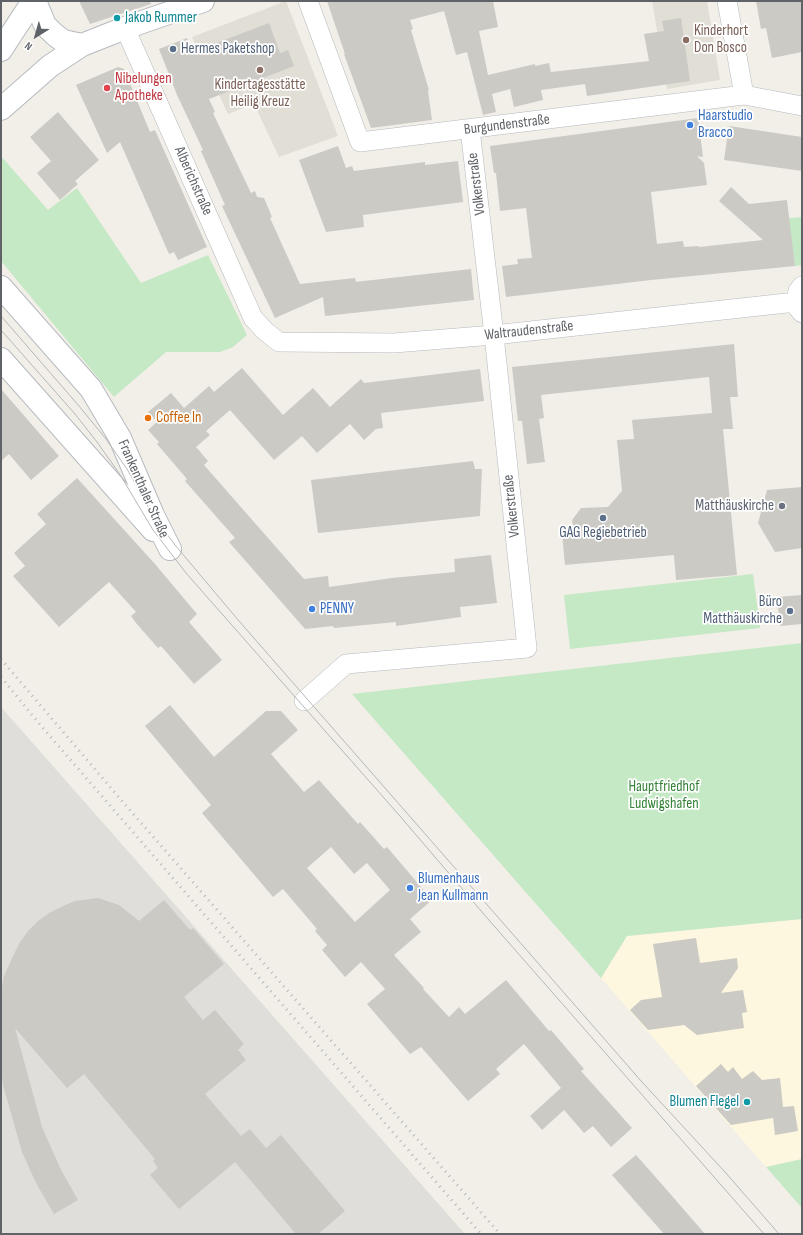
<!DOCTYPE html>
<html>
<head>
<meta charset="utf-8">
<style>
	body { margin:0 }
	#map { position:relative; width:803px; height:1235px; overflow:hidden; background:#f1efe8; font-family:"Sofia Sans Condensed",sans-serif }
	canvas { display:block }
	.frame { position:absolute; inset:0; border:2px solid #5f6368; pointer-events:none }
	.north { position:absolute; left:16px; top:16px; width:40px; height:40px; -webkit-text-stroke:3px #fff; paint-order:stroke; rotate:217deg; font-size:11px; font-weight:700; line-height:16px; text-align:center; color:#5f6368 }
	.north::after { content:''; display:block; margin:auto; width:14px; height:18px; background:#5f6368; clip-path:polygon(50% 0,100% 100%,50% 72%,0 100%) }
</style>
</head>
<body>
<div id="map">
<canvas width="803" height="1235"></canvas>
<div class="frame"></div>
<div class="north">N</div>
</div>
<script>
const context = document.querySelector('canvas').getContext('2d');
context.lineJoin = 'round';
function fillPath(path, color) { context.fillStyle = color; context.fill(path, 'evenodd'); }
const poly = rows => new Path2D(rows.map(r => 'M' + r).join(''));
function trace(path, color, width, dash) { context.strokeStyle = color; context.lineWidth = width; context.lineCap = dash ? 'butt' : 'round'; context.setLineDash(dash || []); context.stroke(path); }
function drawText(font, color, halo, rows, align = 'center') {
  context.font = font + ' "Sofia Sans Condensed",sans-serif'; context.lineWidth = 3.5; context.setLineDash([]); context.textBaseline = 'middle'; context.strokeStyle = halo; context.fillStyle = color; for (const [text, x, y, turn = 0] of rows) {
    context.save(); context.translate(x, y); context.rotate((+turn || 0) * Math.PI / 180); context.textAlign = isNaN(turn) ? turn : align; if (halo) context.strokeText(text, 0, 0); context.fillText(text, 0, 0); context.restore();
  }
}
const commercial = poly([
	[802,919,802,1159,766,1167,601,978,627,936]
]);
const industrial = poly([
	[1,707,244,983,465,1234,1,1234]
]);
const education = poly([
	[286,1,338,136,279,157,254,104,228,114,192,37],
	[652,1,707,1,720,80,667,89]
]);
const green = poly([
	[1,156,48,210,77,188,141,283,208,255,247,335,233,347,220,352,166,352,114,397,1,261],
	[802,217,802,265,795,266,788,218],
	[753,574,760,628,570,649,564,595],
	[802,643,802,919,627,936,601,978,352,694],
	[802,1159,802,1208,766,1167]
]);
const building = poly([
	[79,1,150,1,151,4,90,24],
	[327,1,493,1,498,27,479,31,488,75,535,64,535,66,549,63,551,72,649,61,644,34,664,31,662,21,681,18,690,81,587,96,585,84,541,90,543,100,514,107,510,89,492,94,496,112,483,115,467,52,456,55,444,11,410,20,413,29,411,30,429,90,428,91,432,120,371,128,344,54,345,54],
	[756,1,802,1,802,52,772,58,766,28,761,29],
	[269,23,280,53,288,50,294,66,209,99,215,112,213,113,251,193,255,191,257,197,264,198,272,217,270,218,300,284,355,278,356,281,355,282,471,269,474,300,325,316,323,297,275,318,222,206,225,205,201,151,203,150,177,95,159,49,187,38,193,52],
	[118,67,124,69,150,132,155,130,207,247,178,260,174,252,169,254,120,142,107,153,76,85],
	[58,112,99,160,75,181,78,184,60,200,37,173,51,161,30,137],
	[698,118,703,157,697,156,704,163,707,185,651,192,657,244,683,241,684,247,698,246,699,247,763,240,719,201,731,187,749,204,787,200,795,266,651,280,506,297,502,266,518,264,517,259,532,258,526,208,500,211,496,173,494,173,490,146],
	[729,126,802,137,802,171,724,160],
	[338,146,346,168,352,166,354,171,425,162,425,165,458,161,463,202,363,215,364,227,326,232,299,160],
	[734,344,738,397,730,397,733,429,723,429,737,575,676,580,674,555,565,565,562,533,574,532,572,520,581,508,608,507,622,491,617,440,634,439,632,420,712,413,709,377,541,395,544,418,539,419,545,462,527,464,522,421,518,421,512,367],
	[242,368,283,415,313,388,330,407,361,379,364,383,480,369,484,401,381,413,383,428,376,429,364,440,350,424,317,453,302,436,274,460,230,410,206,431,210,435,196,447,208,461,204,465,304,579,328,576,329,587,392,578,455,572,454,559,491,555,497,603,460,607,461,617,396,626,396,622,334,628,333,626,305,629,229,542,235,538,185,481,187,479,157,444,159,442,148,430,157,422,148,412,171,393,184,408,209,386,214,392],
	[1,389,59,456,31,480,9,454,1,461],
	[473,461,475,469,482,469,480,516,318,533,311,480],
	[77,478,155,564,197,614,189,622,222,660,194,684,161,646,158,648,136,623,131,616,136,612,109,582,59,627,13,576,25,566,14,553,46,524,37,514],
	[802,487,802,548,775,552,758,523,767,490],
	[802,595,802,624,780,626,777,597],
	[170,705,214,757,266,711,281,711,298,730,271,754,304,792,319,780,358,824,360,822,384,849,387,847,432,900,410,919,421,932,394,955,424,988,423,989,449,1017,459,1007,465,1014,506,980,549,1031,551,1030,584,1069,581,1071,632,1128,611,1147,593,1126,584,1133,564,1110,542,1130,530,1116,561,1088,524,1044,496,1069,500,1074,468,1101,421,1047,410,1054,367,1004,385,989,361,962,345,977,322,950,327,945,315,931,317,929,283,889,273,897,202,813,211,805,145,726],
	[331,847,354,874,367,863,390,890,355,922,307,868],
	[98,898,119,905,139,921,164,900,190,930,193,928,224,964,184,997,203,1020,215,1010,244,1044,238,1050,246,1060,205,1094,241,1136,250,1129,266,1148,281,1135,345,1211,318,1234,296,1234,235,1162,179,1209,150,1175,158,1168,153,1161,155,1159,84,1074,67,1088,15,1028,42,1127,60,1168,78,1200,54,1214,36,1183,22,1152,3,1085,1,1071,1,993,4,976,13,956,20,942,28,931,38,921,49,913,63,906,75,901],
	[696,938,700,963,737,958,738,968,721,993,743,990,747,1012,742,1013,744,1028,697,1035,684,1025,648,1030,630,1010,641,1000,662,997,653,944],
	[721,1064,728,1072,733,1067,742,1079,753,1071,762,1080,780,1078,783,1107,794,1106,798,1131,775,1135,773,1118,731,1125,696,1086],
	[636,1155,666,1189,705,1234,664,1234,612,1175]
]);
const street = poly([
	[308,1,360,142,744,95,802,106],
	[727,1,744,95],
	[125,28,253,318,265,331,279,342,394,343,494,335,796,302],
	[802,313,797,307,796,302,798,291,802,286],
	[304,701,346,664,527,648,494,335,470,129]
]);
const secondary = poly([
	[35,1,45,25,54,34,63,41,82,45],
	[1,50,33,1],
	[1,109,50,66,82,45,125,28,203,1],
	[1,287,91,389,120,438,153,515,170,549],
	[1,359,153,530]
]);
const tram = poly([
	[1,316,79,406,106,439,127,469,153,515,175,545,239,621,642,1082,725,1172,779,1234],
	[1,330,75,414,97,442,119,473,153,530,186,573,399,815,488,919,764,1234]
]);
const rail = poly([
	[1,659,122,801,500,1234],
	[1,677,42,727,481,1234]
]);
const markers = [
	[117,18,4,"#0f9aa8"],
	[686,40,4,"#8d6e63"],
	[173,49,4,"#5c6f8a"],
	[260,70,4,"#8d6e63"],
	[107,88,4,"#e0444e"],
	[690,125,4,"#3f7fe0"],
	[148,418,4,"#e8710a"],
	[782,506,4,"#6b7280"],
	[603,518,4,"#5c6f8a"],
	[312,609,4,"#3f7fe0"],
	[790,611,4,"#5c6f8a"],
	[410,888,4,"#3f7fe0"],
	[747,1102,4,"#0f9aa8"]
];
const cultureNames = [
	["Jakob Rummer",125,18],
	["Blumen Flegel",739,1102,"right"]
];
const educationNames = [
	["Kinderhort",694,31],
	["Don Bosco",694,48],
	["Kindertagesstätte",260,85,"center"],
	["Heilig Kreuz",260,102,"center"]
];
const serviceNames = [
	["Hermes Paketshop",181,49],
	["GAG Regiebetrieb",603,533,"center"],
	["Büro",782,602,"right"],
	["Matthäuskirche",782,619,"right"]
];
const healthNames = [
	["Nibelungen",115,79],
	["Apotheke",115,96]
];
const shopNames = [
	["Haarstudio",698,116],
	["Bracco",698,133],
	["PENNY",320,609],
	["Blumenhaus",418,879],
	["Jean Kullmann",418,896]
];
const streetNames = [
	["Burgundenstraße",507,125,-7],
	["Alberichstraße",193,181,66],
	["Volkerstraße",477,184,-97],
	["Waltraudenstraße",529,331,-6],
	["Frankenthaler Straße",143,489,66],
	["Volkerstraße",512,506,-96]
];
const foodNames = [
	["Coffee In",156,418]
];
const worshipNames = [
	["Matthäuskirche",774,506]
];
const parkNames = [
	["Hauptfriedhof",664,787],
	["Ludwigshafen",664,804]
];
fillPath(commercial, '#fef7e0');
fillPath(industrial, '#e0deda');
fillPath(education, '#e1ded6');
fillPath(green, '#c5e8c5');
fillPath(building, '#cccac5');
trace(street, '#b5b8bc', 20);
trace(secondary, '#b6babf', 24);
trace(street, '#fff', 19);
trace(secondary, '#fff', 22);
trace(tram, '#b6b7b8', 1);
trace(rail, '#b6b7b8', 3, [1, 5]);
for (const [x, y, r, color] of markers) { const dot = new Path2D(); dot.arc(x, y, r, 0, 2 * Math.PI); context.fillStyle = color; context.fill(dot); trace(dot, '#fff', 1.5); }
drawText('15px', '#0d838f', '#fff', cultureNames, 'left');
drawText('15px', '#785e54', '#fff', educationNames, 'left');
drawText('15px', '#4e5e75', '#fff', serviceNames, 'left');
drawText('15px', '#be3a42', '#fff', healthNames, 'left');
drawText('15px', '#366cbe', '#fff', shopNames, 'left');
drawText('15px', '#5f6368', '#fff', streetNames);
drawText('15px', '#c56008', '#fff', foodNames, 'left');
drawText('15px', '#5b616d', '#fff', worshipNames, 'right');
drawText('15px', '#348238', '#fff', parkNames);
</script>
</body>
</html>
